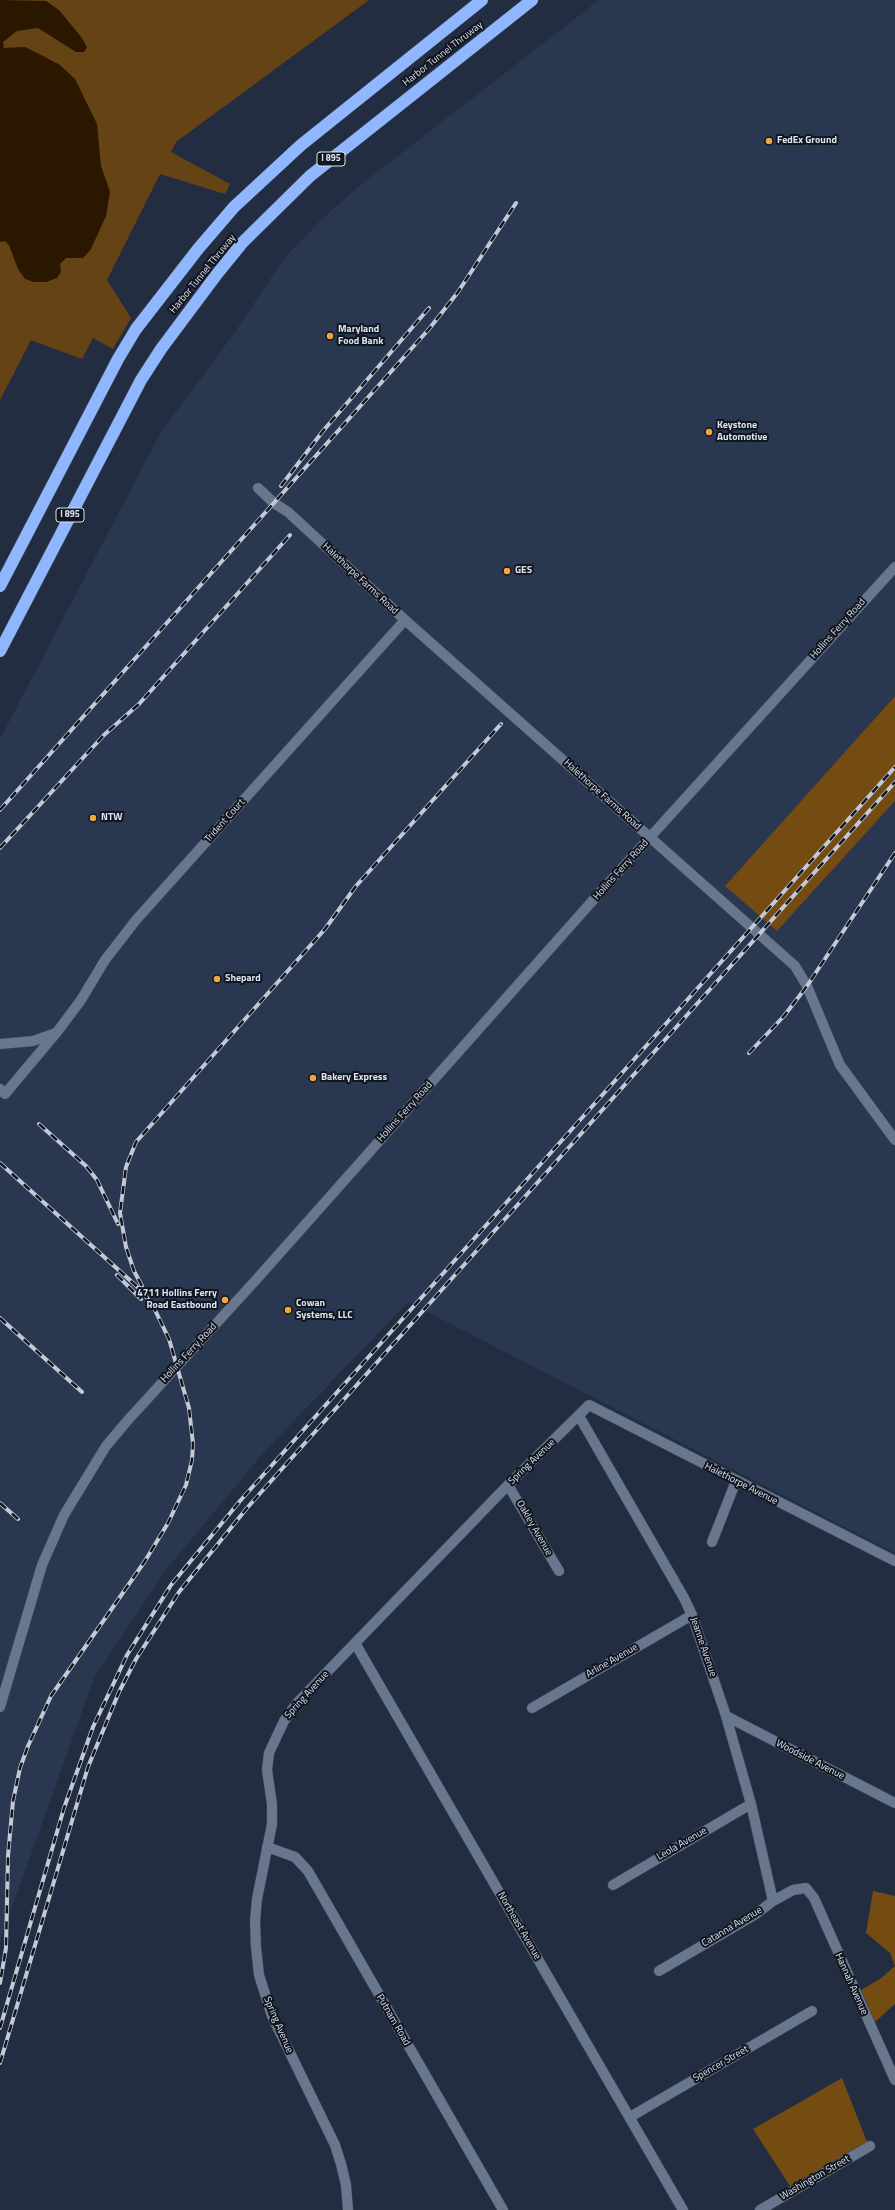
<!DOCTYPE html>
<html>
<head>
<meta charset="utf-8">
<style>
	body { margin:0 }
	canvas { display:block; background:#222d41 }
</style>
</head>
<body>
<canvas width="895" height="2210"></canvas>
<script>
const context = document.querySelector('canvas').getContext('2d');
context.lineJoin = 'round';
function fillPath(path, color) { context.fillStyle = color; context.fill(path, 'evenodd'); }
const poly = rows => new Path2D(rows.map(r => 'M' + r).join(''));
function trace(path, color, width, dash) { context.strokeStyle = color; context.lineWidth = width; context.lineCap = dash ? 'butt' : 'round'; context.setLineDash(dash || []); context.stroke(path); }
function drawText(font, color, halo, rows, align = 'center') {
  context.font = font + ' "Titillium Web",sans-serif'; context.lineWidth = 4; context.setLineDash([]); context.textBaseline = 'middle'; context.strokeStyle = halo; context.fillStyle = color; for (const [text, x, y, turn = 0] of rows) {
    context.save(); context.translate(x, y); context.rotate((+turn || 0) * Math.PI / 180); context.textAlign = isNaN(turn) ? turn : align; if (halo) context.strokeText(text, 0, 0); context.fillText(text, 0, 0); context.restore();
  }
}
const built = poly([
	[599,0,895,0,895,696,726,886,777,931,895,801,895,1553,408,1302,264,1452,165,1571,94,1678,0,1941,0,739,160,434,235,332,285,257,323,218,358,187]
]);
const green = poly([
	[0,0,369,0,176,142,171,152,230,184,225,194,160,174,107,280,131,318,113,349,93,338,82,359,31,340,0,400]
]);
const forest = poly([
	[895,696,895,801,777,931,725,886],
	[873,1891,895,1896,895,2004,875,2022,861,1990,880,1979,895,1966,890,1953,866,1933],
	[842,2078,867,2142,790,2186,753,2129]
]);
const water = poly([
	[0,0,46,1,59,10,82,38,87,47,84,52,76,52,38,28,17,31,3,42,4,48,25,47,43,56,60,65,75,79,97,124,101,166,110,192,106,216,91,249,83,258,66,258,60,264,61,272,57,278,46,282,34,282,25,279,18,269,9,245,5,241,0,242]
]);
const minor = poly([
	[258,488,274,503,288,512,405,620,795,966,807,986,840,1065,895,1140],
	[0,1044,33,1041,56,1033],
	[0,1089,5,1094,57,1032,81,1000,105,960,136,920,405,620],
	[579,1416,684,1598,692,1615,726,1716,751,1804,773,1901],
	[508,1485,559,1571],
	[712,1542,736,1481],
	[355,1643,683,2210],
	[0,1707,42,1565,64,1515,106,1446,128,1420,255,1281,603,889,895,567],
	[532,1708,692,1615],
	[726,1716,895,1803],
	[267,1847,295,1857,308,1871,503,2210],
	[613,1885,751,1804],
	[659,1971,756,1914,773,1901,793,1890,806,1888,814,1898,895,2080],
	[630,2117,812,2011],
	[348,2210,346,2185,341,2164,335,2145,272,2016,259,1975,256,1947,255,1921,257,1899,272,1824,272,1804,267,1770,269,1753,284,1721,297,1703,508,1485,589,1405,895,1561],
	[760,2210,870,2146]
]);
const highway = poly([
	[0,586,118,359,136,329,198,249,234,207,301,145,482,0],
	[0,651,141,380,161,349,217,274,243,242,310,176,532,0]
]);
const rail = poly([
	[281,486,323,431,429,308],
	[0,810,429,329,458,292,516,203],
	[0,848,104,735,139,704,290,535],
	[749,1053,784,1016,807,986,895,853],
	[39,1124,86,1166,97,1180,118,1224],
	[0,1163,143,1292,154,1308,169,1339,189,1408,193,1444,192,1460,186,1485,168,1523,145,1561,51,1696,28,1746,20,1768,13,1801,8,1856,6,1948,0,1983],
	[117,1275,141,1299],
	[142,1286,134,1271,126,1247,120,1213,126,1167,136,1142,325,929,356,886,501,724],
	[0,1318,82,1392],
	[0,1503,18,1519],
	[0,2028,64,1808,93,1727,127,1655,171,1585,240,1501,895,767],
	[0,2063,88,1767,119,1692,136,1659,179,1592,247,1508,895,782]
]);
const markers = [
	[769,141,4,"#f1a63f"],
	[330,336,4,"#f1a63f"],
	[709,432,4,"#f1a63f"],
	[507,571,4,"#f1a63f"],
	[93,818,4,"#f1a63f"],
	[217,979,4,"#f1a63f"],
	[313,1078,4,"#f1a63f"],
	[225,1300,4,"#f1a63f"],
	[288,1310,4,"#f1a63f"]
];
const shields = [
	[331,159,28],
	[70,515,28]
];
const shieldNames = [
	["I 895",331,159],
	["I 895",70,515]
];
const streetNames = [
	["Harbor Tunnel Thruway",443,54,-38],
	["Harbor Tunnel Thruway",203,274,-51],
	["Halethorpe Farms Road",360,579,43],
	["Hollins Ferry Road",838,629,-48],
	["Halethorpe Farms Road",602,795,42],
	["Trident Court",225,821,-48],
	["Hollins Ferry Road",621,870,-48],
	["Hollins Ferry Road",405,1112,-48],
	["Hollins Ferry Road",189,1353,-47],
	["Spring Avenue",532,1462,-44],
	["Halethorpe Avenue",741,1484,27],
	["Oakley Avenue",534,1528,60],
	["Jeanne Avenue",703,1647,71],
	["Arline Avenue",612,1661,-30],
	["Spring Avenue",307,1695,-48],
	["Woodside Avenue",810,1760,27],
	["Leola Avenue",682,1844,-30],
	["Northeast Avenue",519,1926,60],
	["Catanna Avenue",732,1927,-31],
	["Hannah Avenue",851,1984,66],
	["Putnam Road",393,2020,60],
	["Spring Avenue",278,2025,67],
	["Spencer Street",721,2064,-30],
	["Washington Street",815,2178,-30]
];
const poiNames = [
	["FedEx Ground",777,141],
	["Maryland",338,330],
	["Food Bank",338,342],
	["Keystone",717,426],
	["Automotive",717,438],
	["GES",515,571],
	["NTW",101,818],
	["Shepard",225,979],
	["Bakery Express",321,1078],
	["4711 Hollins Ferry",217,1294,"right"],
	["Road Eastbound",217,1306,"right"],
	["Cowan",296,1304],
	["Systems, LLC",296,1316]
];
fillPath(built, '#293750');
fillPath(green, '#654314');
fillPath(forest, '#744b10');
fillPath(water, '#2b1700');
trace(minor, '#3d4757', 11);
trace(highway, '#3d4757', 13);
trace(minor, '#69778e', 10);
trace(highway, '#90b7fe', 12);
trace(rail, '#c2cad8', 4);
trace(rail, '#10151e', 2.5, [8]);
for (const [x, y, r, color] of markers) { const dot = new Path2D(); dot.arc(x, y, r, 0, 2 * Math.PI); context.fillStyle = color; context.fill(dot); trace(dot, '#10151e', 1.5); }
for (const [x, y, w] of shields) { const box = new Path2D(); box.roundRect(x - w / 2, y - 7, w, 14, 3); context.fillStyle = '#10151e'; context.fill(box); trace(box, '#dce4f1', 1); }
drawText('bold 9px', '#dce4f1', null, shieldNames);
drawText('10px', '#dce4f1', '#10151e', streetNames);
drawText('bold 10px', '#dce4f1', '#10151e', poiNames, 'left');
</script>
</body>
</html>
